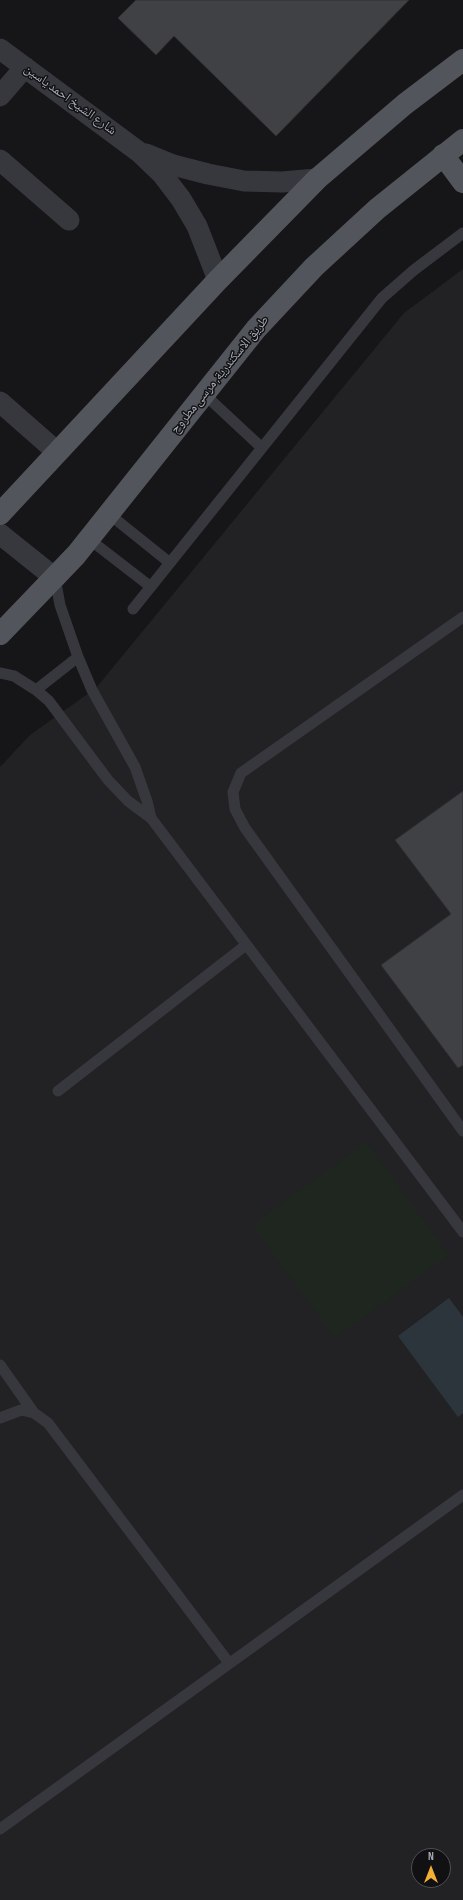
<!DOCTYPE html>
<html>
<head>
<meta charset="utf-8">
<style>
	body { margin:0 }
	#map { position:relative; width:463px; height:1900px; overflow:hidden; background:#161618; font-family:"Sofia Sans Condensed",sans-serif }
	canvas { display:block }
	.north { position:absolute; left:411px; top:1848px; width:40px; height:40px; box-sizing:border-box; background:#111113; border:1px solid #4d4f55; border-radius:50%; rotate:0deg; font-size:11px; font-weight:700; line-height:16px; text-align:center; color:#a8adb8 }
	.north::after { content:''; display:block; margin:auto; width:14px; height:18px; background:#f2b134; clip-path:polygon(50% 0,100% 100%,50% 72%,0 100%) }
</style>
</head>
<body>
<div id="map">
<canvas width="463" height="1900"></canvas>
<div class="north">N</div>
</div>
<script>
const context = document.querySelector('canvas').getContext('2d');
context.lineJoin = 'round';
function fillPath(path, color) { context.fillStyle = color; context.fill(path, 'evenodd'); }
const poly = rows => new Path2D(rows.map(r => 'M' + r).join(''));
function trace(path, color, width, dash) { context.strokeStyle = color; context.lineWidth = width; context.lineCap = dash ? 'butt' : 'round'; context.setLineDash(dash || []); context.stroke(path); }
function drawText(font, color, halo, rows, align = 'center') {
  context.font = font + ' "Sofia Sans Condensed","Noto Naskh Arabic",sans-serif'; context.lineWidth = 3; context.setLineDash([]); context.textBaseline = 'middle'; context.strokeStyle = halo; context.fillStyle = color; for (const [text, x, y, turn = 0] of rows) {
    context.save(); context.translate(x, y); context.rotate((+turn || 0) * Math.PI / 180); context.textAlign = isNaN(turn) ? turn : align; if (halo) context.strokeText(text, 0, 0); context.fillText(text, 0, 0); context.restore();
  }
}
const built = poly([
	[463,269,463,1900,0,1900,0,767,30,735,96,688,404,313],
	[419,1856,443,1856,443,1880,419,1880]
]);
const green = poly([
	[366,1142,449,1255,335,1338,252,1225]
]);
const water = poly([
	[449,1298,463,1317,463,1413,458,1417,398,1336]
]);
const building = poly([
	[136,0,409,0,276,136,174,36,156,55,118,18,136,0],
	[463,791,463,1065,458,1068,381,965,451,914,395,840,463,791]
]);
const lane = poly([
	[203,393,262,448],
	[109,514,170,563],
	[89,539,151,587],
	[55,578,60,605,78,657,92,690,135,767,147,801,151,818],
	[133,609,382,298,414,270,463,233],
	[463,617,241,773,233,792,235,809,245,828,463,1131],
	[0,673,14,676,36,690,49,701,108,780,128,801,151,818,463,1232],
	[36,690,78,657],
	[58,1091,246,945],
	[0,1365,34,1413],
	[0,1418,21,1410,34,1413,48,1423,229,1663],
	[0,1829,463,1495]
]);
const street = poly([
	[0,49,139,152,162,174,181,199,197,226,218,280],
	[0,96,25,67],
	[146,154,173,165,208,174,244,181,282,182,317,179],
	[0,160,69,220],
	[0,402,57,452],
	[0,534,55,578]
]);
const primary = poly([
	[443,155,463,182],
	[0,514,218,280,317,179,405,104,463,60],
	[0,634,76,555,256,329,314,267,377,209,463,140]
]);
const streetNames = [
	["شارع الشيخ احمد ياسين",70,100,36],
	["طريق الاسكندرية, مرسى مطروح",220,375,-51]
];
fillPath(built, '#222225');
fillPath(green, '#1e261f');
fillPath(water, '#2c353c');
fillPath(building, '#404145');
trace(building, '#303034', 1);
trace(lane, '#37383d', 11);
trace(street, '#37383d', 21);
trace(primary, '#53555c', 22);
drawText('13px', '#a8adb8', '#111113', streetNames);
</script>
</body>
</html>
